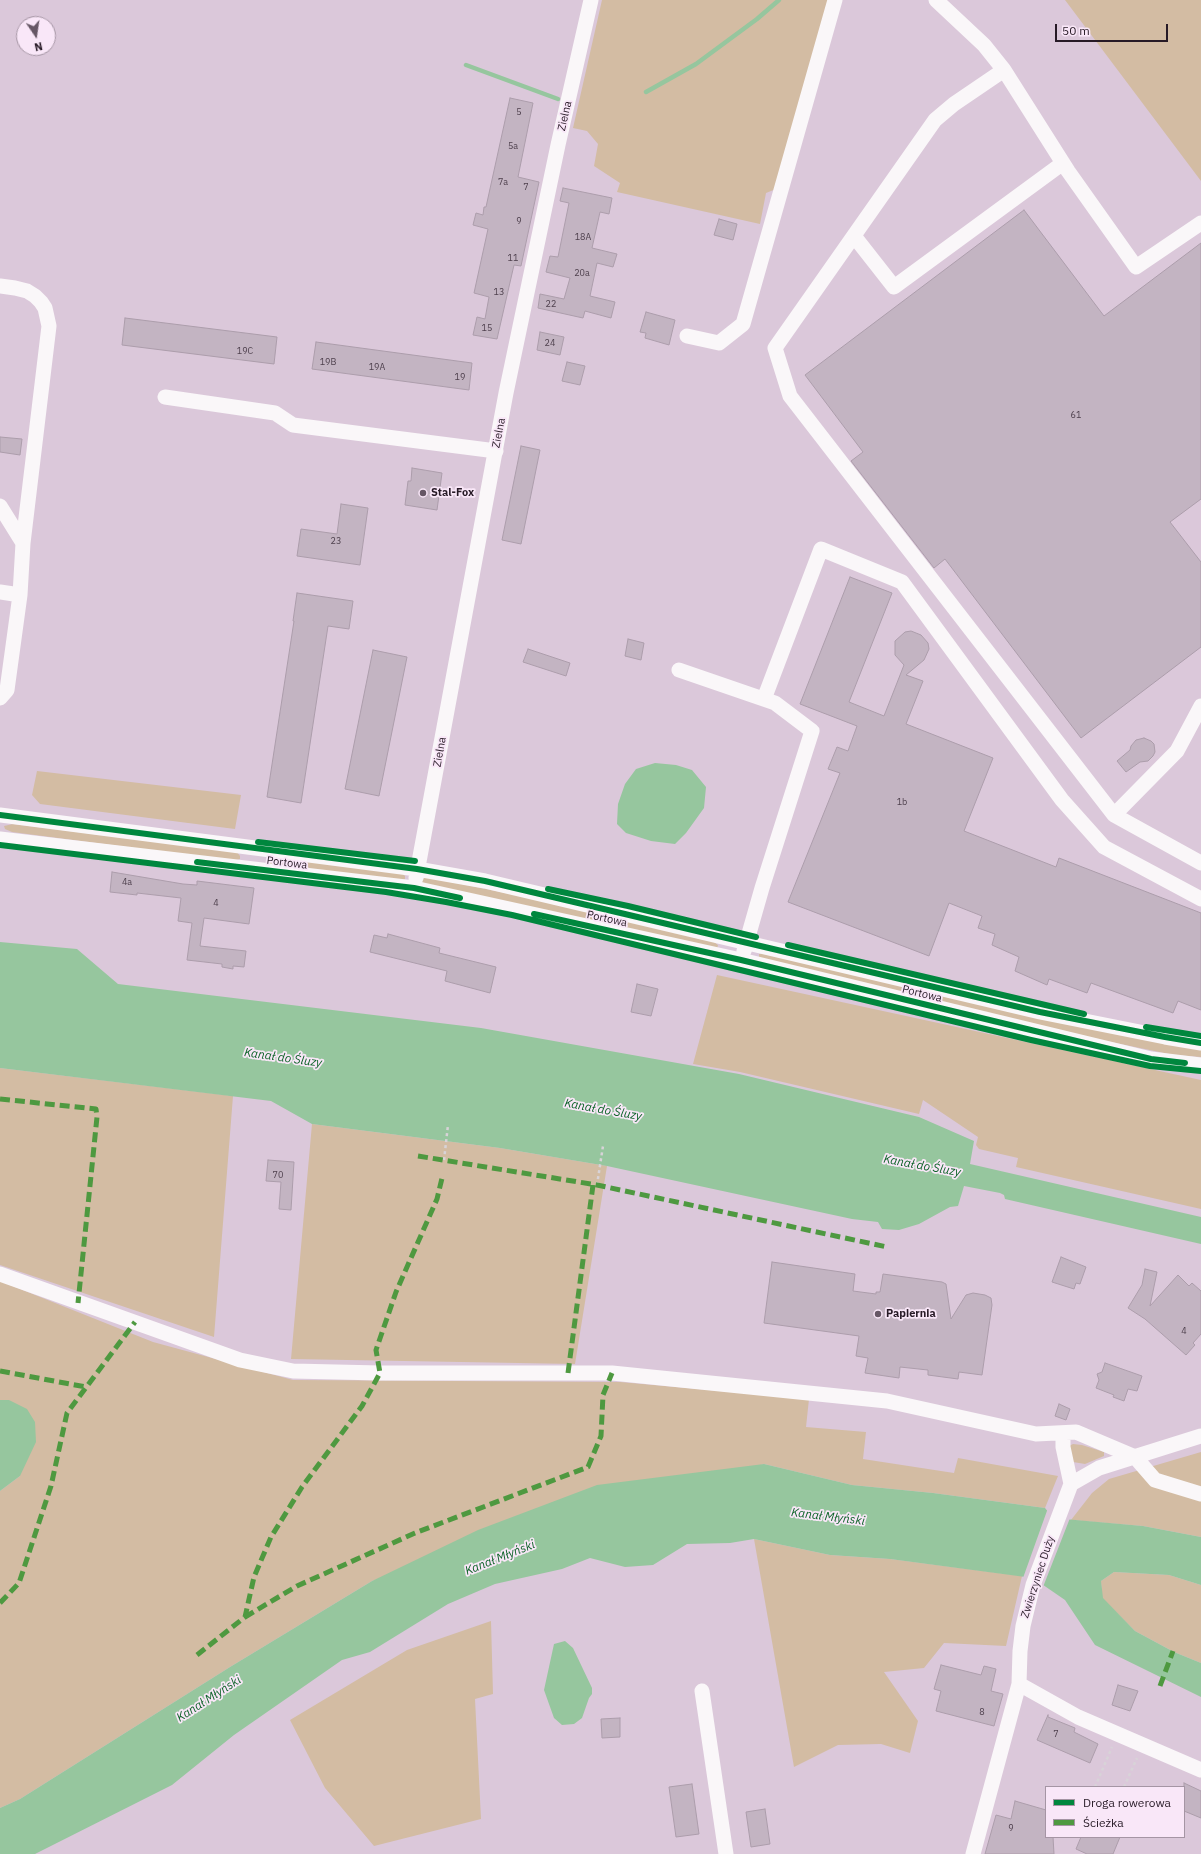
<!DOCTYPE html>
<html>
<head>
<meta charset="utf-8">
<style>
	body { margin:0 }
	#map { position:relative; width:1201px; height:1854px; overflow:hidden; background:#dbc8da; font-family:"IBM Plex Sans",sans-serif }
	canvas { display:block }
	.legend { position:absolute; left:1045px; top:1786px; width:140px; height:52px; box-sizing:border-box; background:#f9e7f8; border:1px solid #a595a4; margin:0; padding:5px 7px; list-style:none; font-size:12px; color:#271a26 }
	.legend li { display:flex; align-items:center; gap:8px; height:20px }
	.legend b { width:20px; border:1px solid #a595a4 }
	.north { position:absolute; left:16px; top:16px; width:40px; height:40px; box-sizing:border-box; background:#f9e7f8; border:1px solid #a595a4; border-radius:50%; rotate:167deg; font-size:11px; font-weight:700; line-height:16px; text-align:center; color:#271a26 }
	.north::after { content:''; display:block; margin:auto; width:14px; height:18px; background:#665765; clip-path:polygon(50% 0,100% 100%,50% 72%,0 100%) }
	.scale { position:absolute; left:1055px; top:24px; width:113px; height:18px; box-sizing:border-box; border:2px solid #271a26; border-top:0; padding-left:5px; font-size:12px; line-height:14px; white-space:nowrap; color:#271a26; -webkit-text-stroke:3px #f9e7f8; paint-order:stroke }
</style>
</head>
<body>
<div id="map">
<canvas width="1201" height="1854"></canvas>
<ul class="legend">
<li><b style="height:5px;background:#00873e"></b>Droga rowerowa</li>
<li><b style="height:5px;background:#4e9940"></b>Ścieżka</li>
</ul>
<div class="north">N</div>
<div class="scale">50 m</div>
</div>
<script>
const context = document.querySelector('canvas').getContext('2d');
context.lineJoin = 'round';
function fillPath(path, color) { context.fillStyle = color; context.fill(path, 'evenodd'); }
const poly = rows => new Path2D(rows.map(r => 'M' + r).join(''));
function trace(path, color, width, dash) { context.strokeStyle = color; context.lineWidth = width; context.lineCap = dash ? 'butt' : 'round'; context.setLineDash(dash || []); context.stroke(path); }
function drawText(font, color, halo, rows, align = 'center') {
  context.font = font + ' "IBM Plex Sans",sans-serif'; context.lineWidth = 3.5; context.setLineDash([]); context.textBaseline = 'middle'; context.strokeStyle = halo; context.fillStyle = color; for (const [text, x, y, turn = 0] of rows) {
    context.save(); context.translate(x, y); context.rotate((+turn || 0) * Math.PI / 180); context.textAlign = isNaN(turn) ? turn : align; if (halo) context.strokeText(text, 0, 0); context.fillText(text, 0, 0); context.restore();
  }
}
const green = poly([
	[602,0,831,0,776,189,766,193,760,224,617,192,620,183,594,166,598,144,587,131,573,128],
	[1065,0,1201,0,1201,181],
	[37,771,241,795,235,829,40,804,32,795],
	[13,824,237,852,240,856,240,859,234,861,12,832,5,829,4,826],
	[273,856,402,873,405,876,405,879,400,881,271,865,267,861,268,858],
	[427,877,530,898,714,942,718,945,717,949,426,884,422,882,422,879],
	[759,954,764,954,1201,1050,1201,1057,1174,1055,1101,1040,759,958],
	[717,975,1201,1080,1201,1209,1016,1167,1018,1158,979,1149,976,1145,978,1137,923,1100,919,1114,740,1072,693,1064],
	[0,1068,233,1096,214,1337,0,1265],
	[312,1124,500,1148,607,1166,575,1364,291,1359],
	[0,1281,153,1342,293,1380,620,1382,809,1399,806,1427,866,1432,863,1459,954,1473,958,1458,1058,1476,1045,1508,933,1493,852,1485,764,1464,372,1581,230,1667,20,1799,0,1808,0,1491,20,1476,9,1400,0,1400],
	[1073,1444,1082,1445,1104,1452,1104,1456,1085,1464,1073,1462,1069,1446],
	[1201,1452,1201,1537,1143,1526,1071,1520,1092,1493,1109,1479],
	[754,1539,830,1555,890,1559,1022,1576,1006,1646,944,1643,924,1668,884,1672,918,1721,910,1753,881,1744,838,1745,794,1767],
	[1114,1572,1169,1575,1201,1585,1201,1663,1174,1652,1135,1631,1102,1598,1101,1581],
	[491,1621,493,1694,475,1699,481,1819,374,1846,325,1788,290,1720,407,1650]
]);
const water = poly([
	[655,763,676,765,692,770,706,787,704,808,686,833,675,844,651,841,626,833,617,824,618,804,625,784,636,769],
	[0,942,77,949,118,984,481,1028,739,1074,919,1117,974,1141,970,1164,1201,1217,1201,1244,1005,1199,1004,1195,1000,1193,964,1186,958,1206,950,1207,919,1224,899,1230,882,1229,878,1222,852,1219,607,1166,500,1148,312,1124,271,1101,0,1068],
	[0,1400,9,1400,27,1409,35,1422,36,1442,20,1476,0,1491],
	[764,1464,852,1485,933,1493,1045,1508,1053,1518,1143,1526,1201,1537,1201,1585,1169,1575,1114,1572,1101,1581,1103,1598,1135,1631,1174,1652,1201,1663,1201,1697,1095,1645,1065,1600,1033,1578,890,1559,830,1555,754,1539,730,1543,687,1544,653,1565,625,1567,590,1558,562,1569,495,1584,448,1604,370,1652,342,1660,234,1735,172,1785,35,1854,0,1854,0,1808,20,1799,230,1667,372,1581,478,1530,597,1485],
	[565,1641,573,1648,592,1688,592,1694,589,1698,582,1718,574,1724,562,1725,554,1718,544,1690,554,1644]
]);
const pier = poly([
	[1048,1508,1054,1516,1070,1518,1043,1587,1033,1580,1023,1578]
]);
const stream = poly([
	[466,65,558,99],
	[646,92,696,64,757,19,779,0]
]);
const building = poly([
	[510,98,533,103,518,177,539,182,521,266,514,265,497,339,473,335,477,317,485,319,489,297,474,293,488,229,473,225,476,213,483,215,484,207,486,207,510,98],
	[563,188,612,198,609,214,600,212,592,248,617,254,613,267,597,263,590,296,615,302,611,318,585,311,583,318,538,308,540,294,564,299,570,278,546,272,550,256,558,257,569,203,560,201,563,188],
	[1024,210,1104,316,1201,243,1201,499,1170,522,1201,562,1201,647,1081,738,945,559,934,568,851,461,863,452,805,375,1024,210],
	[719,219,737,224,733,240,714,235,719,219],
	[646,312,675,320,669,345,645,338,646,333,640,332,646,312],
	[125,318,277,337,274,364,122,345,125,318],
	[540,332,564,337,560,355,537,350,540,332],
	[316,342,472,363,469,390,312,369,316,342],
	[567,362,585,366,580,385,562,381,567,362],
	[0,437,22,439,20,455,0,452,0,437],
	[521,446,540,450,521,544,502,540,521,446],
	[412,468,442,473,437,510,405,505,408,481,411,481,412,468],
	[341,504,368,508,360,565,297,556,301,529,337,534,341,504],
	[850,577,892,593,849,702,884,716,904,665,895,655,895,641,905,632,911,631,921,635,928,643,929,649,924,660,906,675,923,681,906,724,993,758,964,831,1056,867,1059,858,1201,913,1201,1010,1178,1001,1173,1013,1091,983,1087,993,1049,979,1047,985,1015,971,1019,957,992,945,995,934,978,928,982,916,949,903,929,956,788,902,840,773,828,769,837,747,848,751,857,726,800,704,850,577],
	[297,593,353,601,349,629,328,626,301,803,267,797,294,621,293,621,297,593],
	[628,639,644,643,641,660,625,656,628,639],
	[528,649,570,663,566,676,523,662,528,649],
	[373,650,407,657,379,796,345,789,373,650],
	[1144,738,1151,741,1154,744,1155,752,1153,756,1148,761,1140,762,1126,772,1117,761,1130,750,1131,746,1136,740,1144,738],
	[112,872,183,884,197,885,197,881,254,888,249,924,204,918,200,946,246,951,244,967,233,966,233,969,222,967,222,964,187,960,192,923,178,921,181,898,137,893,137,895,110,892,112,872],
	[388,934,440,948,439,953,496,967,490,993,445,981,447,971,370,952,374,935,387,938,388,934],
	[637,984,658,989,651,1016,631,1012,637,984],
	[268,1160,294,1162,291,1210,279,1209,281,1182,266,1181,268,1160],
	[1061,1257,1086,1267,1080,1284,1076,1283,1074,1289,1052,1282,1061,1257],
	[772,1262,855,1274,853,1291,876,1294,876,1292,880,1292,883,1274,942,1282,946,1284,951,1319,966,1295,973,1293,985,1295,991,1298,992,1305,982,1375,959,1372,958,1379,928,1375,928,1370,900,1367,899,1378,865,1373,868,1358,856,1356,859,1336,764,1323,772,1262],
	[1145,1269,1157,1272,1150,1306,1178,1275,1189,1286,1192,1283,1201,1291,1201,1334,1193,1343,1195,1345,1186,1355,1145,1319,1128,1308,1142,1285,1145,1269],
	[1105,1363,1142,1376,1137,1391,1128,1389,1124,1401,1113,1397,1114,1395,1096,1388,1099,1380,1097,1374,1102,1372,1105,1363],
	[1059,1404,1070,1409,1066,1420,1055,1416,1059,1404],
	[941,1665,981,1675,984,1666,996,1669,991,1691,1003,1694,994,1726,936,1711,941,1691,934,1689,941,1665],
	[1118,1685,1138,1691,1130,1711,1112,1705,1118,1685],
	[1048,1715,1048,1717,1075,1728,1074,1732,1098,1744,1090,1763,1037,1740,1048,1715],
	[620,1718,620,1737,602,1738,601,1719,620,1718],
	[1184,1783,1201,1791,1201,1818,1184,1811,1184,1783],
	[692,1784,699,1834,676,1837,669,1787,692,1784],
	[1015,1801,1046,1810,1046,1837,1053,1837,1054,1854,985,1854,996,1815,1011,1819,1015,1801],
	[765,1809,770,1844,751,1847,746,1812,765,1809],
	[1081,1837,1120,1837,1113,1854,1087,1854,1076,1849,1081,1837]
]);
const path = poly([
	[444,1160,448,1125],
	[597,1185,603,1146],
	[1095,1787,1112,1747],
	[1124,1787,1137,1758]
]);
const minor = poly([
	[936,0,984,45,1004,70,954,104,935,120,775,348,790,396,1114,815,1201,863],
	[1004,70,1068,171,1136,267,1201,223],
	[854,236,894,287,1063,163],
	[0,286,15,288,27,291,35,296,41,302,45,308,49,326,23,543,20,595,7,690,0,698],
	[687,336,719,343,743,324,835,0],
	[165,397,275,413,293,425,496,451],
	[0,506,23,543],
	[0,592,20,595],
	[679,670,775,703,812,731,762,888,744,951],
	[764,699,821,549,902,582,1062,800,1104,847,1201,899],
	[0,815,417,869,485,881,1040,1012,1165,1037,1201,1043],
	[1114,815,1177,751,1201,706],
	[0,839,414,888,741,960,1151,1059,1201,1065],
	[416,878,506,393,558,145,591,0],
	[0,1274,240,1360,293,1371,380,1373,612,1373,887,1401,1036,1434,1076,1432,1135,1457,1155,1480,1201,1494],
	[1063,1433,1063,1447,1071,1484],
	[1019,1684,1078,1717,1201,1770],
	[702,1691,726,1854],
	[973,1854,1019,1684,1020,1651,1023,1626,1033,1585,1071,1484,1099,1468,1201,1436]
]);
const quiet = poly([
	[0,1099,96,1109,97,1117,78,1303],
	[418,1156,597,1185,887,1247],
	[0,1371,86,1387],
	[568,1373,593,1185],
	[0,1603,19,1583,51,1486,67,1413,135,1322],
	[245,1617,297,1586,415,1533,588,1467,601,1436,603,1395,612,1373],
	[197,1655,245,1617,254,1577,271,1537,302,1487,362,1406,380,1373,376,1350,396,1292,437,1199,443,1174],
	[1160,1686,1173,1651]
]);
const cycleway = poly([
	[0,815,417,869,485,881,1040,1012,1165,1037,1201,1043],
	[258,842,415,861],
	[0,845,386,892,446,902,512,915,1031,1040,1150,1066,1201,1071],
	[197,862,414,888,460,898],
	[548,889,628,906,756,937],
	[534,914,741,960,1151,1059,1185,1063],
	[788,945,1084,1014],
	[1146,1027,1201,1036]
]);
const markers = [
	[423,493,4,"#665765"],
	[878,1314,4,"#665765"]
];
const numberNames = [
	["5",519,112],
	["5a",513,146],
	["7a",503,182],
	["7",526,187],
	["9",519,221],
	["18A",583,237],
	["11",513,258],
	["20a",582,273],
	["13",499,292],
	["22",551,304],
	["15",487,328],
	["24",550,343],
	["19C",245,351],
	["19B",328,362],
	["19A",377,367],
	["19",460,377],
	["61",1076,415],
	["23",336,541],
	["1b",902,802],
	["4a",127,882],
	["4",216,903],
	["70",278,1175],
	["4",1184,1331],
	["8",982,1712],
	["7",1056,1734],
	["9",1011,1828]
];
const streetNames = [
	["Zielna",565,116,-77],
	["Zielna",499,433,-79],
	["Zielna",440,752,-80],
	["Portowa",287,863,7],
	["Portowa",607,919,12],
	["Portowa",922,994,14],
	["Zwierzyniec Duży",1038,1577,-72]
];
const poiNames = [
	["Stal-Fox",431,493],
	["Papiernia",886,1314]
];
const waterNames = [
	["Kanał do Śluzy",283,1058,8],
	["Kanał do Śluzy",603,1110,10],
	["Kanał do Śluzy",922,1166,10],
	["Kanał Młyński",828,1517,7],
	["Kanał Młyński",500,1558,-22],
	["Kanał Młyński",209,1699,-33]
];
fillPath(green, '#d3bca3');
fillPath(water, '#96c69e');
fillPath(pier, '#dbc8da');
trace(stream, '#96c69e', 4.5);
fillPath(building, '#c3b4c2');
trace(building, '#ac9dab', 1);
trace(path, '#d8d3d8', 2.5, [3, 3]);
trace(minor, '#faf7f9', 15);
trace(quiet, '#4e9940', 5, [10, 5]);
trace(cycleway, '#00873e', 6);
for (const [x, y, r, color] of markers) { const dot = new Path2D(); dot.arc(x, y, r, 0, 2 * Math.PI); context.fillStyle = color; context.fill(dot); trace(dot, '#f9e7f8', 1.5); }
drawText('9px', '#4e404d', null, numberNames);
drawText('11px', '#271a26', '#f9e7f8', streetNames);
drawText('bold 11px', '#271a26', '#f9e7f8', poiNames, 'left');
drawText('italic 12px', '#0d6328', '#f9e7f8', waterNames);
</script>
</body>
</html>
